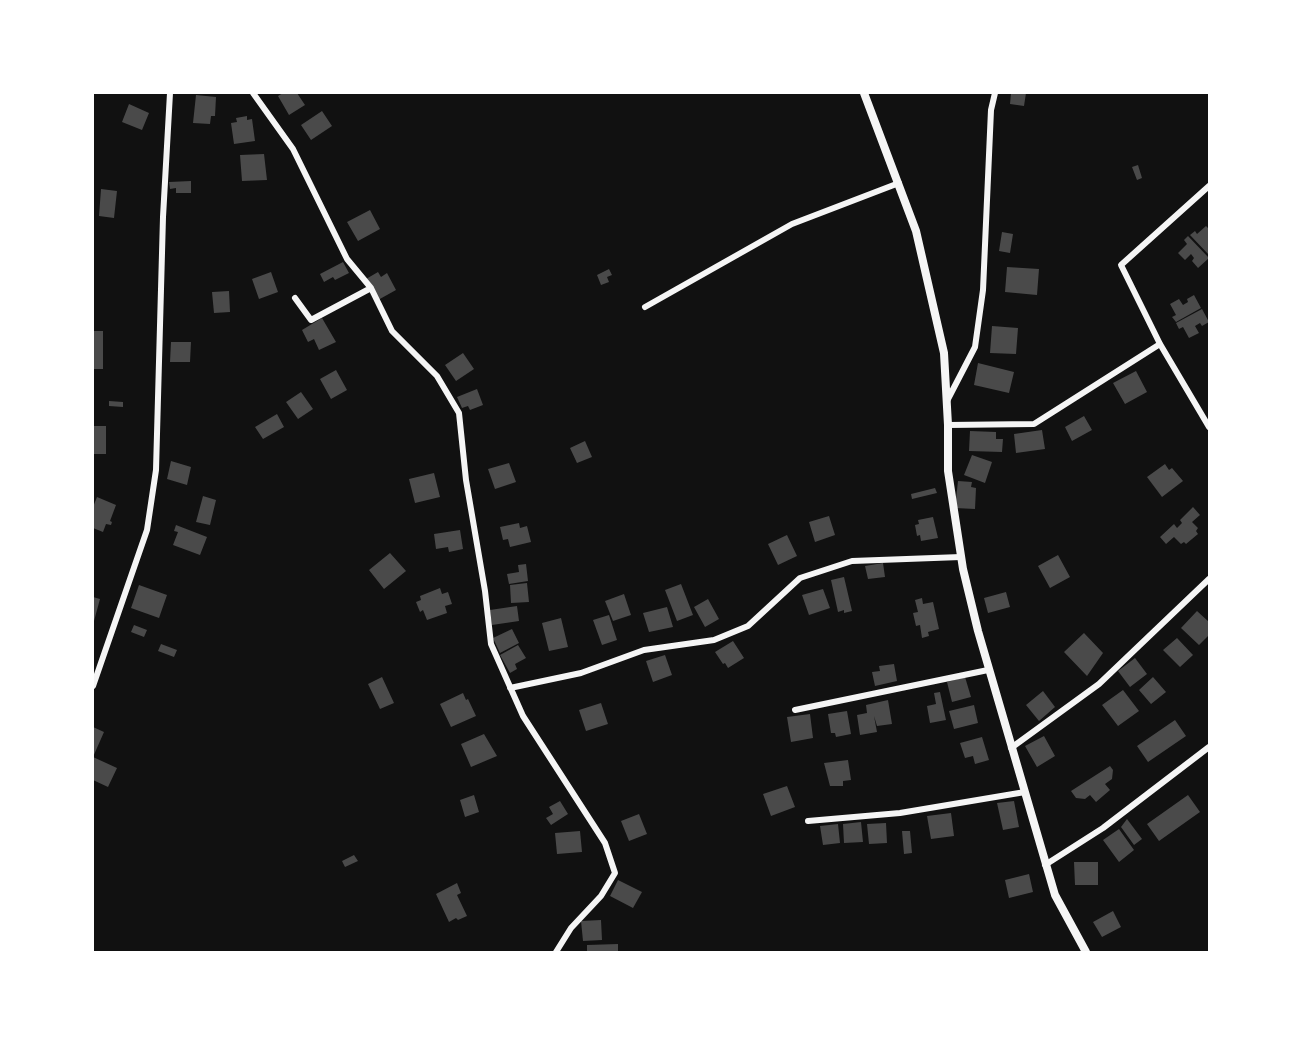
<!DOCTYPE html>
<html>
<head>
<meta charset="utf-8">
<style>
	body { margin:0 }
	#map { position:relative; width:1302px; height:1045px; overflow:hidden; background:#111; font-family:Spectral,serif }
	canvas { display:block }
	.frame { position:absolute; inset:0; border:94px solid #fff; pointer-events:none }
</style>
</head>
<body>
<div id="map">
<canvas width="1302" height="1045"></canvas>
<div class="frame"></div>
</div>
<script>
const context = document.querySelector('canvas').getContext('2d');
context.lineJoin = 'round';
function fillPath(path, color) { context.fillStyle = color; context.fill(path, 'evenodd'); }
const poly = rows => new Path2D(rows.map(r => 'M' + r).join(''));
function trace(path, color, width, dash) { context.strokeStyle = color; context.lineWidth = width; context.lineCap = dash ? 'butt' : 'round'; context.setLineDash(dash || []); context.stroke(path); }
const building = poly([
	[283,93,297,93,305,105,289,115,278,96],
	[1011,93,1026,93,1024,106,1010,104],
	[196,95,216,97,215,116,211,116,210,124,193,123],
	[129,104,149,113,142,130,122,122],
	[322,111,332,126,311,140,301,125],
	[247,116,247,120,252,119,255,141,234,144,231,123,237,122,236,118],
	[264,154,267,180,242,181,240,155],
	[1138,165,1142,178,1137,180,1132,167],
	[191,181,191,193,176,193,176,188,170,189,169,182],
	[101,189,117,191,114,218,99,216],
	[370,210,380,229,358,241,347,222],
	[1206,226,1209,229,1209,255,1190,235,1195,231,1197,234],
	[1002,232,1013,234,1010,253,999,251],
	[1188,236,1209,258,1198,268,1192,261,1194,258,1191,254,1185,260,1178,253,1187,244,1184,240],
	[343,262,349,273,335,280,333,277,324,282,320,274],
	[1007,267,1039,269,1037,295,1005,292],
	[609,269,612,275,607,277,609,282,601,285,597,275],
	[271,272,278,292,259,299,252,279],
	[378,272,381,277,387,273,396,290,378,300,366,279],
	[229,291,230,312,214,313,212,292],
	[1194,295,1201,308,1176,322,1172,317,1176,315,1170,304,1179,299,1183,305,1188,302,1187,299],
	[1202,309,1209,322,1202,326,1200,323,1195,326,1199,333,1189,338,1183,327,1179,329,1176,323],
	[322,318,336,342,319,350,314,339,308,342,302,330],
	[992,326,1018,328,1016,354,990,353],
	[93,331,103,331,103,369,93,369],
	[171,342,191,342,190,362,170,362],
	[463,353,474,369,456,381,445,365],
	[978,363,1014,372,1009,393,974,385],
	[336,370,347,390,331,399,320,379],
	[1136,371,1147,392,1125,404,1113,383],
	[477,389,483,405,470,410,468,406,462,408,457,397],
	[301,392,313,409,298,419,286,402],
	[109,401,123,402,123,407,109,406],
	[277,414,284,427,263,439,255,427],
	[1084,416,1092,430,1072,441,1065,427],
	[93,426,106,426,106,454,93,454],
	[1042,430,1045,449,1016,453,1014,434],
	[970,431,996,432,996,439,1003,439,1002,452,969,451],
	[585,441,592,457,577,463,570,448],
	[972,455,992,462,985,483,964,475],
	[171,461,191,467,187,485,167,479],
	[509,463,516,482,495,489,488,469],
	[1165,464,1169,470,1172,468,1183,481,1162,497,1147,477],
	[434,473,440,497,415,503,409,479],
	[958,481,972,482,971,487,976,488,975,509,955,508],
	[935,488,937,493,912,499,911,494],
	[203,496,216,500,210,525,196,522],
	[97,497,116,505,110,521,112,522,111,525,106,524,103,532,93,528,93,507],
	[1193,507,1200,515,1192,522,1198,528,1196,531,1198,534,1186,544,1184,542,1181,544,1174,537,1166,544,1160,537,1174,524,1177,528,1182,523,1180,520],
	[829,516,835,535,815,542,809,522],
	[933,517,938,538,921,541,920,535,917,536,915,525,919,524,918,520],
	[519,523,520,528,527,526,531,542,510,547,508,539,503,540,500,527],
	[176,525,207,537,200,555,173,545,178,532,174,531],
	[460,530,463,549,449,552,448,547,436,549,434,534],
	[787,535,797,556,778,565,768,544],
	[390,553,406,571,384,589,369,570],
	[1058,555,1070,577,1050,588,1038,566],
	[883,563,885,577,868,579,865,566],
	[526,564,528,581,509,584,507,574,519,572,518,565],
	[844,577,852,611,844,613,844,610,838,612,831,580],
	[527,583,529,602,511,603,510,585],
	[681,584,693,615,677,621,665,590],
	[139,585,167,595,159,618,131,608],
	[440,588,442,594,448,592,452,604,445,606,447,613,427,620,423,610,420,612,416,602,421,600,420,596],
	[823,589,830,608,809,615,802,595],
	[1006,592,1010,607,988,613,984,598],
	[624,594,631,615,613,621,605,601],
	[93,597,100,599,94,621,93,621],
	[922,598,923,604,933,602,939,629,928,632,929,636,922,638,920,625,916,626,913,613,918,612,915,600],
	[708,599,719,619,705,627,694,607],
	[517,606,519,621,492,625,490,610],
	[667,607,673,627,649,632,643,613],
	[1197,611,1209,622,1209,635,1199,645,1181,628],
	[609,615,617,640,602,645,593,620],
	[561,618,568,647,549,651,542,623],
	[134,625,147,630,144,637,131,632],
	[512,629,519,643,500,653,493,638],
	[1084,633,1103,653,1087,676,1064,652],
	[1177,638,1193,655,1180,667,1163,650],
	[733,641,744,658,728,668,725,663,723,664,715,652],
	[161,644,177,650,174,657,158,651],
	[518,645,526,658,515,664,517,669,510,673,500,655],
	[665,655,672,675,653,682,646,661],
	[1135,658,1147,674,1130,687,1118,671],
	[894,664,897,681,875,686,872,672,880,671,879,666],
	[382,677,394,703,380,709,368,684],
	[965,677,971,697,952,702,947,682],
	[1153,677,1166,692,1151,704,1139,690],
	[1123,690,1139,711,1118,726,1102,705],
	[1043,691,1055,707,1039,721,1026,705],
	[940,692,946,720,930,723,927,706,936,704,934,693],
	[463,693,466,700,468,699,476,716,451,727,440,704],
	[888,700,892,724,877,726,874,716,877,732,860,735,857,715,867,713,866,705],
	[601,703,608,724,586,731,579,710],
	[974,705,978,723,954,729,949,711],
	[847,711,851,734,836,737,835,733,831,733,828,714],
	[810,714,813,738,791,742,787,717],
	[1175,720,1186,736,1148,762,1137,746],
	[93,727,104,732,93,757,117,768,108,787,93,780],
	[484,734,497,756,471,767,461,744],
	[1044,736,1055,756,1037,767,1025,746],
	[982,737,989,760,975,764,973,756,965,758,960,743],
	[848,760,851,780,843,781,843,786,830,786,824,763],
	[1110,766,1113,770,1112,779,1105,784,1110,790,1096,802,1090,795,1085,799,1076,798,1071,791],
	[787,786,795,807,771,816,763,794],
	[474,795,479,812,465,817,460,800],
	[1188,795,1200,812,1159,841,1147,824],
	[560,801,568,814,551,825,546,818,553,814,549,807],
	[1014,801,1019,827,1003,830,997,803],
	[951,813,954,836,931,839,927,816],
	[639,814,647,834,629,841,621,821],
	[1127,819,1142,839,1134,845,1121,827],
	[861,822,863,842,844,843,843,824],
	[886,823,887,843,869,844,867,824],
	[838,824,840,843,823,845,820,826],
	[1119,829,1134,850,1119,862,1103,840],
	[580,831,582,852,557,854,555,833],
	[902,831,910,831,912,853,904,854],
	[354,855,358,861,345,867,342,861],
	[1074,862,1098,862,1098,885,1075,885],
	[1029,874,1033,892,1009,898,1005,880],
	[618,880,642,892,633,908,610,896],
	[457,883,461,893,457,895,467,916,458,920,456,918,449,922,436,894],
	[1113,911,1121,927,1102,937,1093,922],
	[601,920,602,940,583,941,581,921],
	[618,944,618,952,587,952,587,945]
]);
const minor = poly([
	[253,93,293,149,347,259,371,288,392,331,437,376,459,413,466,480,485,591,491,644,523,716,605,843,615,873,601,896,571,928,556,952],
	[1209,186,1121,265,1160,344,1209,427],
	[295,298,311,320,371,288],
	[645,307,792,224,899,183],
	[947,401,975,347,983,290,991,110,995,93],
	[948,425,1034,424,1160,344],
	[93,686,147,530,156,470,163,217,170,93],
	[510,688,581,673,644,650,714,640,748,626,800,578,852,561,961,557],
	[795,710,988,670],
	[1011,748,1099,684,1209,579],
	[808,821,900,813,1025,792],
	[1045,865,1103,828,1209,747]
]);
const tertiary = poly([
	[864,93,916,231,944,353,948,425,948,471,963,569,978,631,1055,895,1086,952]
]);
fillPath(building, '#4a4a4a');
trace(minor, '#f5f5f5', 6);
trace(tertiary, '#f5f5f5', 8);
</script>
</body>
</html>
